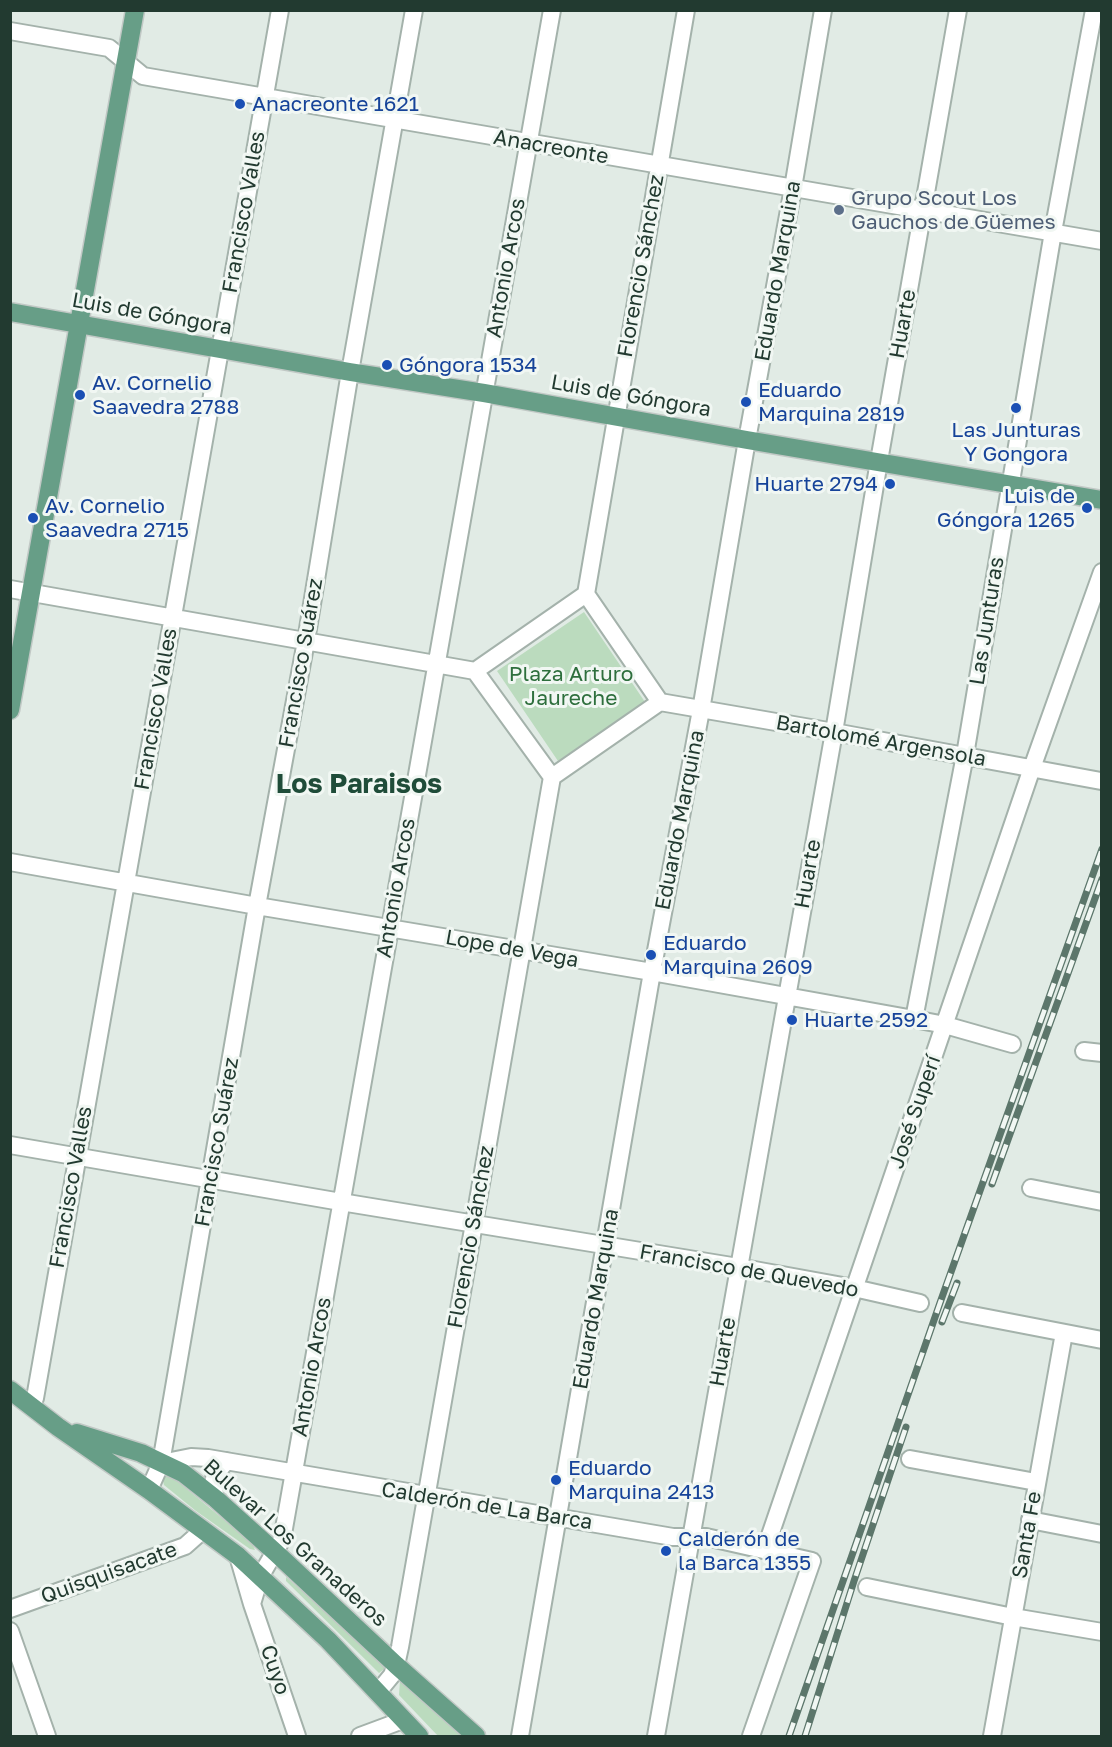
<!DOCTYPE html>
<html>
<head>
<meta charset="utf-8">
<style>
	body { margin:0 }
	#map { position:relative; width:1112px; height:1747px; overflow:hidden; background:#e1ebe5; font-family:"Golos Text",sans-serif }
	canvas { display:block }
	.frame { position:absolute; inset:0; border:12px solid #223a30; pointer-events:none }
</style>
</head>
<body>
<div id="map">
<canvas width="1112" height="1747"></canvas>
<div class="frame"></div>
</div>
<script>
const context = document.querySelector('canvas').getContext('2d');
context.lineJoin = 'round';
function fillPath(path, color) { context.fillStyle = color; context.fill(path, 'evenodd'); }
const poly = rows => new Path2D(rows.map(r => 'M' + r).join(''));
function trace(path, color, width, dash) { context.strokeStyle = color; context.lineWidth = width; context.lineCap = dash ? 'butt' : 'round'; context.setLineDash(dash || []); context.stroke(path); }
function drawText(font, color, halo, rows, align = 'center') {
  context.font = font + ' "Golos Text",sans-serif'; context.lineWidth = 6; context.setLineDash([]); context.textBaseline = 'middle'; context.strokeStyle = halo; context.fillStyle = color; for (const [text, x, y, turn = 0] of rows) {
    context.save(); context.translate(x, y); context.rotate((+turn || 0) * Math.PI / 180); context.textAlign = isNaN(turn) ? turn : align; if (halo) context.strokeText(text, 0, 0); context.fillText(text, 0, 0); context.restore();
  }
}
const green = poly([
	[584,612,645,702,558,761,497,671],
	[167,1474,171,1476,252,1543,255,1550,250,1549,196,1511,164,1485,163,1481],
	[286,1577,389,1665,379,1673,286,1581],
	[400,1680,465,1736,438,1736,399,1695]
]);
const minor = poly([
	[10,31,109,48,143,76,1102,241],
	[10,589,475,671],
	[475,671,586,594],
	[475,671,552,777],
	[660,702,586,594,686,10],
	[660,702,834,732,1101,781],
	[10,862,257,906,652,972,914,1019,945,1025,1012,1044],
	[914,1019,965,755,1053,232,1094,10],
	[1084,1051,1102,1053],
	[10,1145,341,1202,738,1267,854,1288,920,1303],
	[1031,1188,1102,1202],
	[962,1313,1102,1340],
	[32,1406,35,1398,280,10],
	[910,1459,1036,1482],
	[161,1463,191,1457,208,1458,673,1537,706,1537,812,1561,751,1736],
	[149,1490,161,1463,257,906,306,641,350,372,414,10],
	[216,1499,213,1484,215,1474,227,1461],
	[1030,1520,1102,1534],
	[765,1550,1032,768,1102,572],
	[238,1556,252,1604,297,1736],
	[867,1587,1013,1617,1102,1632],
	[252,1604,260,1577,281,1541,283,1534,552,10],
	[10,1609,185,1546,203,1530],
	[10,1631,47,1736],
	[378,1692,392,1675,396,1665,400,1647,552,777,660,702],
	[360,1736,403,1720],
	[520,1736,652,972,701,710,747,440,793,188,823,10],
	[656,1736,834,732,879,461,958,10],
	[992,1736,1064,1333]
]);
const major = poly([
	[10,312,350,372,484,393,747,440,1102,500],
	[10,710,135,10],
	[10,1390,58,1427,149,1490,238,1556,328,1640,419,1736],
	[77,1433,141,1453,183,1473,216,1499,275,1552,396,1665,476,1736]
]);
const rail = poly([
	[992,1184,1102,879],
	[942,1322,957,1283],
	[789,1736,941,1300,1102,849],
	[805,1736,854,1581,906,1427]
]);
const markers = [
	[240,104,6,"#1a4fb4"],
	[839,210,6,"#5c6f8a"],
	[387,365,6,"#1a4fb4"],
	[80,395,6,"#1a4fb4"],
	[746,402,6,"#1a4fb4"],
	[1016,408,6,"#1a4fb4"],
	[890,484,6,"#1a4fb4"],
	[1087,508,6,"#1a4fb4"],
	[33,518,6,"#1a4fb4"],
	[651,955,6,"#1a4fb4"],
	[792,1020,6,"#1a4fb4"],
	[556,1480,6,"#1a4fb4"],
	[666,1551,6,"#1a4fb4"]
];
const transitNames = [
	["Anacreonte 1621",252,104],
	["Góngora 1534",399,365],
	["Av. Cornelio",92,383],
	["Saavedra 2788",92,407],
	["Eduardo",758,390],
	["Marquina 2819",758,414],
	["Las Junturas",1016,430,"center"],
	["Y Gongora",1016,454,"center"],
	["Huarte 2794",878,484,"right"],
	["Luis de",1075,496,"right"],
	["Góngora 1265",1075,520,"right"],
	["Av. Cornelio",45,506],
	["Saavedra 2715",45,530],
	["Eduardo",663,943],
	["Marquina 2609",663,967],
	["Huarte 2592",804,1020],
	["Eduardo",568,1468],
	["Marquina 2413",568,1492],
	["Calderón de",678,1539],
	["la Barca 1355",678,1563]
];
const streetNames = [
	["Anacreonte",551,147,10],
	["Francisco Valles",244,212,-80],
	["Florencio Sánchez",641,266,-80],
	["Antonio Arcos",506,268,-80],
	["Eduardo Marquina",778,271,-80],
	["Luis de Góngora",152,314,10],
	["Huarte",903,324,-80],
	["Luis de Góngora",631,396,10],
	["Las Junturas",987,621,-81],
	["Francisco Suárez",301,663,-80],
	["Francisco Valles",156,709,-80],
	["Bartolomé Argensola",881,741,10],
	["Eduardo Marquina",680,820,-79],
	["Huarte",808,874,-80],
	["Antonio Arcos",396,888,-80],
	["Lope de Vega",512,949,10],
	["José Superí",915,1112,-71],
	["Francisco Suárez",217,1142,-80],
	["Francisco Valles",71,1187,-80],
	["Florencio Sánchez",471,1237,-80],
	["Francisco de Quevedo",749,1271,10],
	["Eduardo Marquina",596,1299,-80],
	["Huarte",723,1352,-80],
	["Antonio Arcos",312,1367,-80],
	["Calderón de La Barca",487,1506,9],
	["Santa Fe",1027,1535,-80],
	["Bulevar Los Granaderos",295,1543,42],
	["Quisquisacate",109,1573,-20],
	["Cuyo",275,1670,71]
];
const serviceNames = [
	["Grupo Scout Los",851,198],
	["Gauchos de Güemes",851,222]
];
const parkNames = [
	["Plaza Arturo",571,674],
	["Jaureche",571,698]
];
const districtNames = [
	["Los Paraisos",359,784]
];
fillPath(green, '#bbdbbe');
trace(minor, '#a4b2ab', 20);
trace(major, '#c1c8c5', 21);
trace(minor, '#fff', 16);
trace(major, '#679e87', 18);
trace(rail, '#5c766b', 7);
trace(rail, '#f1f7f3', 4.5, [14]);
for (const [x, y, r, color] of markers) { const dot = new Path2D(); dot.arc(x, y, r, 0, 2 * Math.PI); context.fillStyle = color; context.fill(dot); trace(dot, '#f1f7f3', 2); }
drawText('21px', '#164399', '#f1f7f3', transitNames, 'left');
drawText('21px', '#223a30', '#f1f7f3', streetNames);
drawText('21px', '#4e5e75', '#f1f7f3', serviceNames, 'left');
drawText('21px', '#2e6f3d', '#f1f7f3', parkNames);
drawText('bold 27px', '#1f4c39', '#f1f7f3', districtNames);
</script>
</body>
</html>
